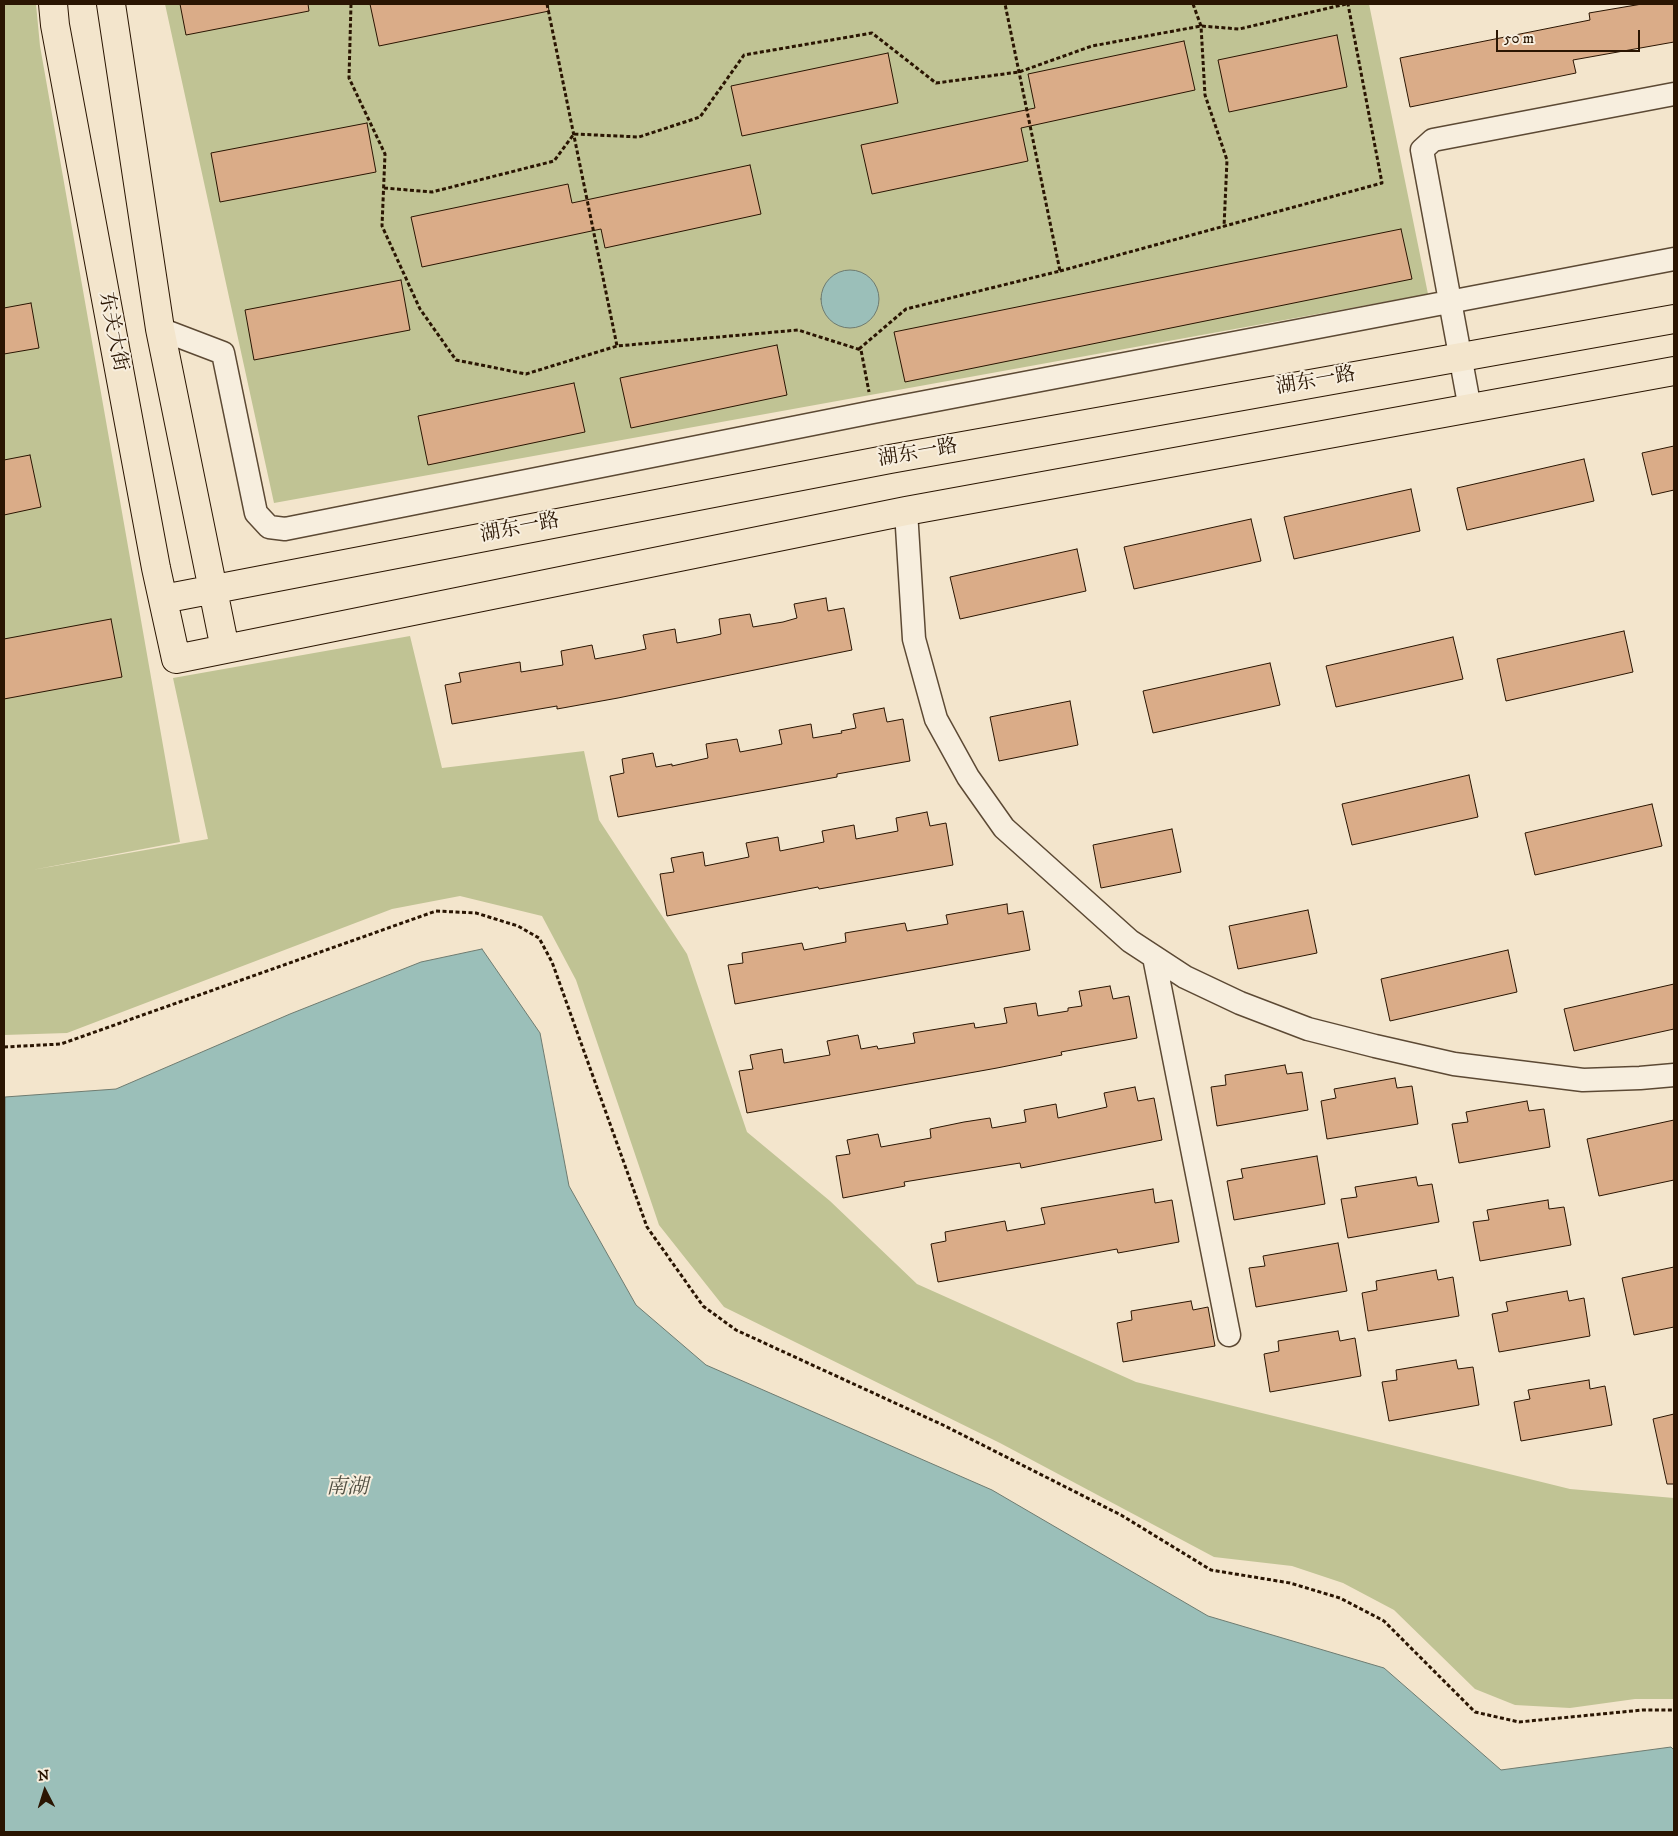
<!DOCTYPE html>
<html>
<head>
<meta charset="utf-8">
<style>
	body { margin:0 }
	#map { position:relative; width:1678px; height:1836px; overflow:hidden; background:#f3e5cc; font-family:"IM FELL DW Pica",serif }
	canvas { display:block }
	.frame { position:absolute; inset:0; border:5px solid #2a1502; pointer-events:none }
	.north { position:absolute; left:20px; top:1766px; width:50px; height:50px; -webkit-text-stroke:4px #f7eede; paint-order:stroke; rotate:355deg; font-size:14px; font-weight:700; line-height:20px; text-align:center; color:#2a1502 }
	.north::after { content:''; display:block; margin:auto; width:18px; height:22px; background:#2a1502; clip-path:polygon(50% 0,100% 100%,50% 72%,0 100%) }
	.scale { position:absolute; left:1496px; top:30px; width:144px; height:22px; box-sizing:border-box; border:2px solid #2a1502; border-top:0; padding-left:6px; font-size:15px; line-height:18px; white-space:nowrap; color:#2a1502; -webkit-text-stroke:4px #f7eede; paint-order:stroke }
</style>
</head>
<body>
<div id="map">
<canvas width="1678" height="1836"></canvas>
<div class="frame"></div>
<div class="north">N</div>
<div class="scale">50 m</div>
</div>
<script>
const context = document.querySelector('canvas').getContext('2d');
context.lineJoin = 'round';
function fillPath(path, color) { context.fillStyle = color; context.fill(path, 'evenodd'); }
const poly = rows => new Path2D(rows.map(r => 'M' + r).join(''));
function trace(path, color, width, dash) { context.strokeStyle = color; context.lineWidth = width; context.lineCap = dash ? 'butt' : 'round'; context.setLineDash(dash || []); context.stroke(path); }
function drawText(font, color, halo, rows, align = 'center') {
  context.font = font + ' "IM FELL DW Pica","Noto Serif SC",serif'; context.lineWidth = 4; context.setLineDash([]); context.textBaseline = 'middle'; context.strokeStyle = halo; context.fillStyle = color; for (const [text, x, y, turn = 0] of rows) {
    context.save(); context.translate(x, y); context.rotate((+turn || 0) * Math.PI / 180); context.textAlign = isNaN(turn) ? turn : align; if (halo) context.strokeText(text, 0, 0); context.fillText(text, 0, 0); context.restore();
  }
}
const green = poly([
	[4,4,36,4,40,46,180,842,32,870,208,839,173,678,410,636,442,768,584,751,599,820,687,954,747,1132,830,1201,917,1284,1136,1382,1570,1489,1674,1498,1674,1699,1635,1699,1570,1708,1515,1705,1475,1689,1394,1610,1343,1583,1292,1566,1214,1557,1000,1443,724,1307,659,1225,576,980,542,916,460,896,392,909,67,1033,4,1035],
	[165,4,1369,4,1428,294,274,503]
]);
const water = poly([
	'821 299a29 29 0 1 1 58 0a29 29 0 1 1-58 0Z',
	[482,949,540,1033,569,1186,636,1305,706,1365,992,1490,1208,1616,1384,1668,1501,1770,1671,1747,1674,1750,1674,1832,4,1832,5,1097,116,1089,290,1014,421,962,482,949]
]);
const building = poly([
	[180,4,308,4,309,11,186,35,180,4],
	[370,4,548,4,549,11,379,46,370,4],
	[1642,4,1674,4,1674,42,1573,60,1576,73,1410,107,1400,58,1590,20,1589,13,1642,4],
	[1337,35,1347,87,1229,112,1218,60,1337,35],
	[1184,41,1195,90,1021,128,1028,161,872,194,861,145,1035,108,1028,74,1184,41],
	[888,53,898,103,742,136,731,86,888,53],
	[367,123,376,172,220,202,211,153,367,123],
	[750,165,761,214,605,248,601,229,422,267,411,217,568,184,572,203,750,165],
	[1401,229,1412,279,905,382,894,332,1401,229],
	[401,280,410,330,254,360,245,310,401,280],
	[31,303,39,348,4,354,4,308,31,303],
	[777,345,787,395,631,428,620,378,777,345],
	[574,383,585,432,428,465,418,416,574,383],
	[1674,446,1674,490,1652,495,1642,453,1674,446],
	[30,455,41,507,4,515,4,460,30,455],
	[1584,459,1594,501,1467,530,1457,488,1584,459],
	[1411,489,1420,531,1294,559,1284,517,1411,489],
	[1251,519,1261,561,1134,589,1124,547,1251,519],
	[1077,549,1086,591,960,619,950,577,1077,549],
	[826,598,828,611,844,608,852,650,618,698,557,709,557,706,452,724,445,685,461,682,459,673,520,662,521,672,563,665,561,651,592,645,595,659,632,652,646,649,643,635,675,629,677,643,708,637,721,634,719,619,750,614,753,627,783,622,797,618,794,604,826,598],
	[111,619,122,677,4,699,4,639,111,619],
	[1624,631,1633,672,1506,701,1497,659,1624,631],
	[1453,637,1463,679,1336,707,1326,666,1453,637],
	[1270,663,1280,705,1153,733,1143,691,1270,663],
	[1070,701,1078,745,999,761,990,717,1070,701],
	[884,708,887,722,903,719,910,761,837,774,837,777,618,817,610,776,624,773,622,759,653,753,656,767,672,764,672,766,708,758,706,744,737,739,740,752,782,744,779,730,811,724,813,738,842,733,841,731,856,728,853,714,884,708],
	[1469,775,1478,817,1352,845,1342,804,1469,775],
	[1652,804,1662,846,1535,875,1525,833,1652,804],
	[927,812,930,826,946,823,953,865,819,889,818,887,667,916,660,874,674,872,671,858,703,852,705,866,749,857,746,843,778,837,780,851,824,842,822,831,854,825,856,839,898,831,896,818,927,812],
	[1172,829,1181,872,1101,888,1093,845,1172,829],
	[1007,904,1008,914,1023,911,1030,950,735,1004,728,965,743,963,742,953,802,943,804,950,846,942,845,933,905,923,907,931,948,924,946,915,1007,904],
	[1308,910,1317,953,1238,969,1229,926,1308,910],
	[1508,950,1517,992,1390,1021,1381,979,1508,950],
	[1674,984,1674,1029,1574,1051,1564,1009,1674,984],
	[1110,986,1113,999,1129,996,1137,1038,1061,1052,1062,1055,997,1068,747,1113,739,1071,753,1069,750,1055,782,1049,784,1063,830,1055,827,1041,858,1035,861,1049,877,1046,878,1049,915,1043,913,1033,974,1023,975,1028,1007,1023,1004,1008,1036,1003,1038,1016,1068,1011,1068,1008,1082,1006,1079,991,1110,986],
	[1285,1065,1287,1074,1302,1072,1308,1110,1217,1126,1211,1087,1226,1085,1225,1075,1285,1065],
	[1395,1078,1397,1088,1412,1086,1418,1124,1327,1139,1321,1101,1336,1098,1334,1089,1395,1078],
	[1135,1087,1138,1101,1154,1098,1162,1140,1021,1168,1020,1163,904,1182,905,1186,843,1198,836,1156,850,1154,847,1140,878,1134,881,1147,931,1138,930,1129,964,1122,990,1118,992,1128,1026,1122,1024,1110,1056,1104,1058,1118,1107,1107,1104,1093,1135,1087],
	[1527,1101,1529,1111,1544,1109,1550,1147,1459,1163,1452,1124,1468,1122,1466,1112,1527,1101],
	[1674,1120,1674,1180,1599,1196,1587,1139,1674,1120],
	[1317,1156,1325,1204,1234,1220,1227,1181,1243,1178,1241,1169,1317,1156],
	[1416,1177,1418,1186,1432,1184,1439,1222,1348,1238,1341,1199,1357,1197,1355,1187,1416,1177],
	[1153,1189,1155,1203,1172,1200,1179,1242,1118,1253,1117,1249,938,1282,931,1244,946,1241,945,1232,1005,1221,1007,1231,1045,1224,1041,1208,1153,1189],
	[1548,1200,1549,1209,1564,1207,1571,1245,1480,1261,1473,1222,1489,1220,1487,1210,1548,1200],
	[1338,1243,1347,1291,1256,1307,1249,1268,1265,1266,1263,1256,1338,1243],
	[1674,1267,1674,1327,1634,1335,1622,1278,1674,1267],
	[1436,1270,1438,1280,1453,1277,1459,1316,1368,1331,1362,1293,1377,1290,1376,1281,1436,1270],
	[1567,1291,1569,1301,1584,1298,1590,1336,1499,1352,1492,1314,1508,1311,1506,1302,1567,1291],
	[1191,1301,1193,1310,1208,1307,1215,1346,1123,1362,1117,1323,1132,1320,1131,1311,1191,1301],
	[1338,1331,1340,1341,1355,1338,1361,1376,1270,1392,1264,1354,1279,1351,1278,1341,1338,1331],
	[1456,1360,1458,1369,1473,1367,1479,1405,1389,1421,1382,1382,1397,1380,1396,1370,1456,1360],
	[1589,1380,1590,1389,1605,1386,1612,1425,1521,1441,1514,1402,1530,1399,1528,1390,1589,1380],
	[1674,1414,1674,1484,1667,1484,1653,1419,1674,1414]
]);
const path = poly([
	[351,4,349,78,385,154,382,226,420,309,456,360,526,374,617,346],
	[547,4,617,346,798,330,861,350,869,392],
	[1193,4,1201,26,1205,95,1227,160,1224,227],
	[384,188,432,192,554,161,574,134,639,137,700,117,744,55,872,33,936,83,1019,72,1092,46,1201,26,1239,29,1346,4],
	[1060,271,1382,183,1348,4],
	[859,349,906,309,1060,271,1005,4],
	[4,1047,61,1044,436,911,476,913,518,926,539,938,552,962,647,1227,703,1306,736,1330,943,1425,1121,1515,1211,1570,1290,1583,1340,1598,1384,1621,1475,1712,1519,1722,1643,1710,1674,1710]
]);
const minor = poly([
	[160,329,223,353,256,513,269,527,285,529,873,412,1674,259],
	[1470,409,1422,150,1433,140,1674,94],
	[906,511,914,639,936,719,968,777,1004,828,1130,941,1185,977,1240,1003,1308,1029,1375,1046,1454,1064,1583,1080,1640,1078,1674,1075],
	[1154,957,1229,1335]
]);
const major = poly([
	[53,4,55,25,156,568,176,659,906,511,1674,371],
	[111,4,160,329,225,649],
	[163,599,890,459,1674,319]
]);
const streetNames = [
	["东关大街",112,332,79],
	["湖东一路",1316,382,-10],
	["湖东一路",918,454,-10],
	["湖东一路",520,529,-11]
];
const waterNames = [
	["南湖",347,1489]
];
fillPath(green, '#c0c394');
fillPath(water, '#9bbfb9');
trace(water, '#6e7b70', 1);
fillPath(building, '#daac88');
trace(building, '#2a1502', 1);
trace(minor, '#5c4934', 25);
trace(major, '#2a1502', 30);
trace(path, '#2a1502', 3, [4, 2.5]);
trace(minor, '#f7eede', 22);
trace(major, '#f3e5cc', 28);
drawText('20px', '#2a1502', '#f7eede', streetNames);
drawText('italic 21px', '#525042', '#f7eede', waterNames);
</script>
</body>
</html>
